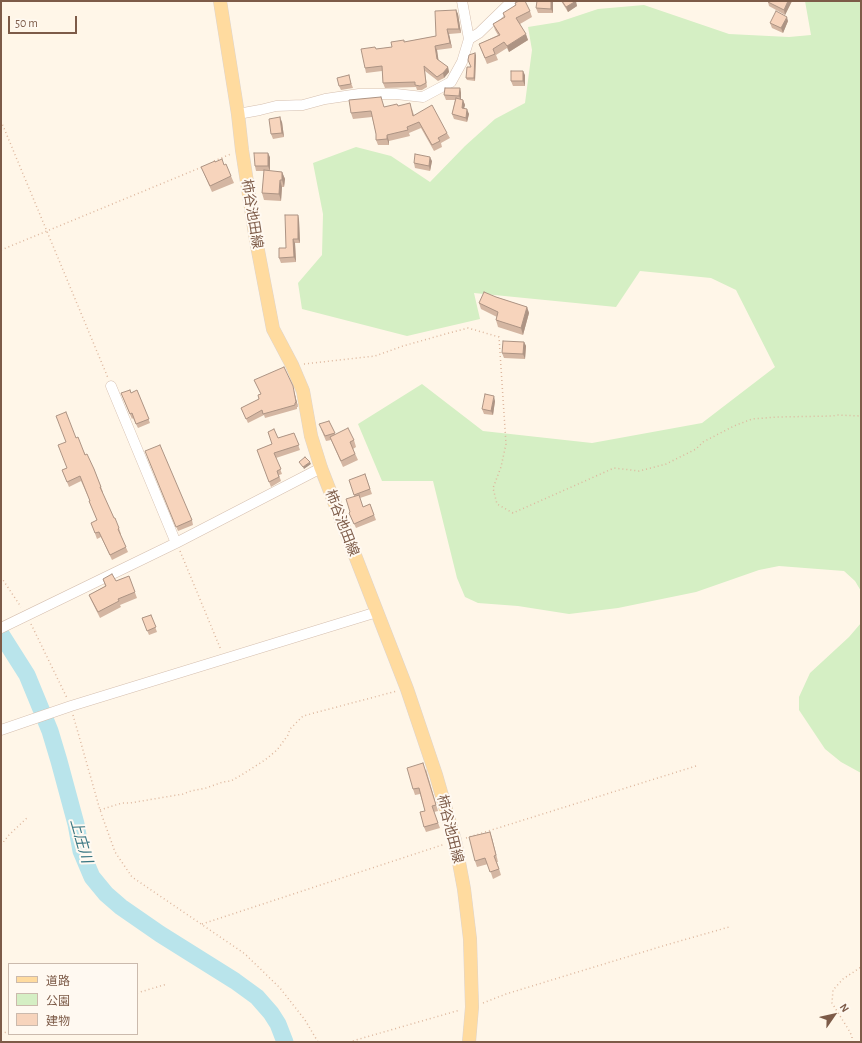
<!DOCTYPE html>
<html>
<head>
<meta charset="utf-8">
<style>
	body { margin:0 }
	#map { position:relative; width:862px; height:1043px; overflow:hidden; background:#fff6e8; font-family:"Alegreya Sans","Noto Sans JP",sans-serif }
	canvas { display:block }
	.frame { position:absolute; inset:0; border:2px solid #7d5b48; pointer-events:none }
	.legend { position:absolute; left:8px; top:963px; width:130px; height:72px; box-sizing:border-box; background:#fff9f1; border:1px solid #cbbaad; margin:0; padding:5px 7px; list-style:none; font-size:12px; color:#7d5b48 }
	.legend li { display:flex; align-items:center; gap:8px; height:20px }
	.legend b { width:20px; border:1px solid #cbbaad }
	.north { position:absolute; left:814px; top:995px; width:40px; height:40px; -webkit-text-stroke:3px #fff9f1; paint-order:stroke; rotate:56deg; font-size:11px; font-weight:700; line-height:16px; text-align:center; color:#7d5b48 }
	.north::after { content:''; display:block; margin:auto; width:14px; height:18px; background:#7d5b48; clip-path:polygon(50% 0,100% 100%,50% 72%,0 100%) }
	.scale { position:absolute; left:8px; top:16px; width:69px; height:18px; box-sizing:border-box; border:2px solid #7d5b48; border-top:0; padding-left:5px; font-size:12px; line-height:14px; white-space:nowrap; color:#7d5b48; -webkit-text-stroke:3px #fff9f1; paint-order:stroke }
</style>
</head>
<body>
<div id="map">
<canvas width="862" height="1043"></canvas>
<div class="frame"></div>
<ul class="legend">
<li><b style="height:5px;background:#ffdb9f"></b>道路</li>
<li><b style="height:11px;background:#d5efc4"></b>公園</li>
<li><b style="height:11px;background:#f7d4bc"></b>建物</li>
</ul>
<div class="north">N</div>
<div class="scale">50 m</div>
</div>
<script>
const context = document.querySelector('canvas').getContext('2d');
context.lineJoin = 'round';
function fillPath(path, color) { context.fillStyle = color; context.fill(path, 'evenodd'); }
const poly = rows => new Path2D(rows.map(r => 'M' + r).join(''));
function trace(path, color, width, dash) { context.strokeStyle = color; context.lineWidth = width; context.lineCap = dash ? 'butt' : 'round'; context.setLineDash(dash || []); context.stroke(path); }
function drawText(font, color, halo, rows, align = 'center') {
  context.font = font + ' "Alegreya Sans","Noto Sans JP",sans-serif'; context.lineWidth = 4; context.setLineDash([]); context.textBaseline = 'middle'; context.strokeStyle = halo; context.fillStyle = color; for (const [text, x, y, turn = 0] of rows) {
    context.save(); context.translate(x, y); context.rotate((+turn || 0) * Math.PI / 180); context.textAlign = isNaN(turn) ? turn : align; if (halo) context.strokeText(text, 0, 0); context.fillText(text, 0, 0); context.restore();
  }
}
const green = poly([
	[805,1,861,1,861,591,855,581,844,571,779,566,759,570,696,592,618,608,569,614,518,606,478,603,465,597,457,578,433,481,382,481,358,424,422,384,483,431,592,443,702,423,775,367,736,290,711,278,640,271,616,307,474,293,480,319,407,336,302,309,298,283,322,255,323,214,313,163,356,147,391,156,430,182,465,146,495,119,525,103,532,50,528,27,559,22,598,9,644,5,729,34,789,37,811,35],
	[861,623,861,773,841,762,825,749,799,710,799,697,810,673,849,637]
]);
const river = poly([
	[1,634,27,675,50,731,59,761,76,824,81,851,92,877,106,894,121,907,160,934,235,981,257,997,271,1013,278,1024,285,1042]
]);
const path = poly([
	[1,121,108,378],
	[214,161,231,154],
	[1,250,202,167],
	[304,364,375,356,403,346,449,333,468,328,499,337,506,444,501,467,493,488,497,504,513,513,614,468,639,471,666,464,696,449,703,442,734,426,752,419,777,417,833,416,837,415,861,416],
	[180,551,221,650],
	[1,577,21,607],
	[31,624,67,698],
	[73,715,100,810,115,852,132,877,245,954,280,988,305,1020,318,1042],
	[100,810,122,803,130,803,183,794,191,791,206,788,223,782,231,781,243,774,265,760,277,750,288,735,290,729,303,716,397,691],
	[466,838,696,766],
	[1,845,9,835,28,817],
	[202,924,445,844],
	[137,993,167,984],
	[483,1003,506,994,666,945,729,927],
	[1,1034,9,1031],
	[349,1042,460,1010],
	[852,1042,852,1037,850,1032,832,1003,833,990,843,979,861,967]
]);
const minor = poly([
	[469,39,479,33,512,1],
	[238,114,260,110,276,106,303,105,325,99,359,94,396,94,423,97,451,82,462,62,469,39,462,1],
	[111,386,176,543],
	[1,628,176,543,321,468],
	[1,730,71,706,377,612]
]);
const major = poly([
	[220,1,238,114,242,150,256,240,273,329,292,365,303,391,311,436,321,468,407,689,436,775,455,841,464,889,470,939,472,1007,469,1042]
]);
const wall = poly([
	[553,1,553,13,538,13,536,8],
	[561,1,575,1,577,6,568,12],
	[768,1,792,1,785,15,769,6,768,2],
	[456,10,458,14,461,33,449,34,452,48,437,50,438,60,448,67,449,72,444,78,438,81,425,71,427,87,422,90,417,90,416,87,385,88,383,83,382,71,366,73,365,68,376,49,392,47,404,42,436,36],
	[530,11,532,17,520,24,528,40,509,52,507,48,496,55,498,60,487,64,479,44,498,35,495,30,493,24,504,17,503,13],
	[788,21,783,33,772,28,770,23],
	[476,55,475,81,467,80,466,78],
	[525,75,525,86,513,86,511,81],
	[350,80,353,88,341,90,339,86],
	[460,88,461,93,461,99,463,100,465,105,464,108,469,114,467,122,454,119,452,114,455,100,446,100,444,95],
	[398,106,412,109,414,115,447,133,450,138,441,143,442,147,434,151,421,128,409,133,410,136,389,141,389,145,378,145,376,140,376,134,372,117,353,119,351,113,384,107],
	[282,122,284,137,273,139,271,134],
	[270,157,270,171,282,172,285,179,284,187,282,187,281,201,264,200,262,193,264,171,256,171,255,166],
	[432,161,430,171,415,168,414,163],
	[215,162,224,165,231,176,234,183,212,192,201,167],
	[298,215,299,220,300,243,295,243,296,262,281,263,279,258,286,248],
	[496,297,527,307,529,313,523,335,498,327,496,320,497,317,481,309,479,303],
	[524,342,526,346,525,359,504,358,502,353],
	[254,380,294,391,298,407,297,407,297,409,265,418,264,415,248,423,241,408,259,399,261,394],
	[137,390,150,423,138,428,133,418,132,419,121,393,131,393],
	[495,401,493,415,484,414,482,409],
	[329,421,335,434,354,440,356,447,353,449,358,460,343,467,331,440,326,441,321,429],
	[294,433,300,450,276,458,282,474,279,475,281,481,271,487,257,450,272,444,278,438],
	[76,438,94,469,103,492,102,492,114,518,119,528,121,534,120,534,128,552,112,560,101,537,97,539,93,528,91,523,97,520,89,501,90,501,81,481,69,487,62,470,67,468],
	[147,456,192,520,193,525,178,531],
	[365,474,372,494,360,498,363,507,370,504,376,520,356,528,349,513,350,512,354,496,354,495],
	[129,576,137,598,120,605,121,607,100,618,91,600,89,595,105,586,103,579,116,581],
	[151,615,157,632,149,635,142,618],
	[426,769,438,811,434,812,440,828,426,832,424,827,425,811,420,794,415,795,413,789],
	[490,832,498,862,497,862,501,875,493,879,488,864,477,867,475,861]
]);
const shadedWall = poly([
	[551,1,553,1,553,13,551,9],
	[576,1,577,6,568,12,566,7],
	[788,1,792,1,785,15,784,10],
	[456,10,458,14,461,33,459,29],
	[787,17,788,21,783,33,781,28],
	[447,29,449,34,452,48,450,43],
	[526,34,528,40,509,52,507,46],
	[435,46,437,50,439,63,437,59],
	[475,53,476,55,475,81,474,78],
	[448,67,449,72,444,78,443,73],
	[523,71,525,75,525,86,523,81],
	[460,88,461,93,461,101,459,96],
	[463,100,465,105,463,112,462,108],
	[467,109,469,114,467,122,466,118],
	[280,117,282,122,284,137,282,133],
	[387,135,389,141,389,145,387,139],
	[268,153,270,157,270,171,268,166],
	[430,157,432,161,430,171,429,166],
	[282,172,285,179,284,187,282,180],
	[280,180,282,187,281,201,279,194],
	[298,215,299,220,300,243,298,239],
	[293,239,295,243,296,262,294,257],
	[527,307,529,313,523,335,521,328],
	[524,342,526,346,525,359,523,354],
	[293,386,294,391,298,407,296,402],
	[494,396,495,401,493,415,491,411],
	[310,462,311,464,304,469,303,467],
	[490,832,492,838,498,862,496,855]
]);
const building = poly([
	[519,1,525,1,530,11,516,18,526,34,507,46,504,42,493,49,495,54,485,58,479,44,500,35,493,24,505,17,503,13,516,5,515,3,519,1],
	[537,1,551,1,551,9,536,8,537,1],
	[562,1,576,1,566,7,562,1],
	[768,1,788,1,784,10,768,2,768,1],
	[456,10,459,29,447,29,450,43,435,46,437,59,448,67,443,73,437,77,424,66,426,83,420,86,415,85,415,82,383,83,382,66,365,68,361,49,375,47,376,49,392,47,391,42,404,40,404,42,436,36,435,11,456,10],
	[776,11,787,17,781,28,770,23,776,11],
	[475,53,474,78,466,78,467,67,471,67,468,60,469,55,475,53],
	[511,71,523,71,523,81,511,81,511,71],
	[349,75,351,84,339,86,337,78,349,75],
	[445,88,460,88,459,96,444,95,445,88],
	[381,97,384,107,397,104,398,106,410,103,413,116,432,105,447,133,438,138,440,141,432,145,419,122,407,127,408,130,387,135,387,139,376,140,376,134,371,111,351,113,349,100,381,97],
	[456,98,463,100,462,108,467,109,466,118,452,114,456,98],
	[280,117,282,133,271,134,269,119,280,117],
	[254,153,268,153,268,166,255,166,254,153],
	[415,154,430,157,429,166,414,163,415,154],
	[222,159,224,165,226,164,231,176,210,186,201,167,215,161,215,162,222,159],
	[264,170,282,172,282,180,280,180,279,194,262,193,264,170],
	[285,215,298,215,298,239,293,239,294,257,279,258,279,248,286,248,285,215],
	[484,292,496,297,527,307,521,328,496,320,498,312,479,303,484,292],
	[503,341,524,342,523,354,502,353,503,341],
	[284,367,293,386,296,402,295,403,295,405,263,414,262,410,246,419,241,408,259,399,258,395,261,394,254,380,284,367],
	[130,390,131,393,137,390,149,419,136,424,132,413,130,414,121,393,130,390],
	[485,394,494,396,491,411,482,409,485,394],
	[66,412,76,438,78,437,85,455,87,454,94,469,101,487,100,487,114,518,115,518,119,528,118,529,126,547,110,555,99,532,95,533,91,523,97,520,89,501,90,501,80,476,67,482,62,470,67,468,58,445,66,442,56,416,66,412],
	[329,421,335,433,325,436,319,424,329,421],
	[348,428,354,440,350,442,355,454,341,461,330,437,348,428],
	[274,429,278,438,294,433,299,445,274,453,281,469,277,471,279,477,269,482,257,450,272,444,268,432,274,429],
	[160,445,192,520,176,527,145,451,160,445],
	[305,457,310,462,303,467,299,462,305,457],
	[365,474,370,489,354,495,349,480,365,474],
	[359,495,363,507,370,504,374,515,354,524,349,513,350,512,346,499,359,495],
	[112,574,116,581,129,576,135,592,118,599,119,601,98,612,89,595,106,586,103,579,112,574],
	[151,615,156,627,147,631,142,618,151,615],
	[423,763,436,805,432,806,438,823,424,827,420,812,425,811,419,788,413,789,407,768,423,763],
	[490,832,496,855,494,856,499,869,490,872,485,858,475,861,469,837,490,832]
]);
const streetNames = [
	["柿谷池田線",252,214,81],
	["柿谷池田線",342,523,69],
	["柿谷池田線",450,829,76]
];
const waterNames = [
	["上庄川",81,841,74]
];
fillPath(green, '#d5efc4');
trace(river, '#b9e4eb', 17);
trace(minor, '#d5bfaf', 11);
trace(major, '#ddd4cf', 14);
trace(path, '#ddb79e', 1.5, [1, 3]);
trace(minor, '#fff', 10);
trace(major, '#ffdb9f', 13);
fillPath(wall, '#d4b6a2');
fillPath(shadedWall, '#ad9484');
fillPath(building, '#f7d4bc');
trace(building, '#ad9484', 1);
drawText('14px', '#7d5b48', '#fff9f1', streetNames);
drawText('italic 15px', '#3a7783', '#fff9f1', waterNames);
</script>
</body>
</html>
